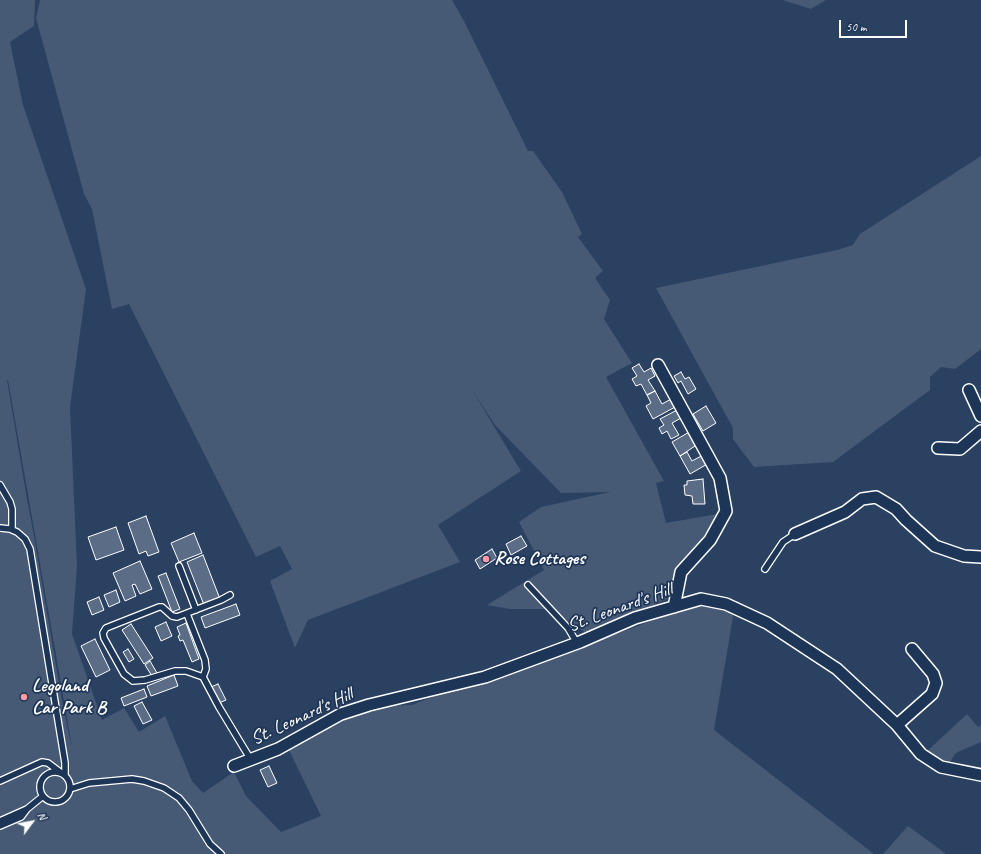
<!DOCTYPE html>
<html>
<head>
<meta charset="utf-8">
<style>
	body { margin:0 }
	#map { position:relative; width:981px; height:854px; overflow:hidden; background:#2a4161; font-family:Caveat,sans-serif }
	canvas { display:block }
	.north { position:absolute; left:12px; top:802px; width:40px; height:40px; -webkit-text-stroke:3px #1d3557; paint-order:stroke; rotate:58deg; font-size:11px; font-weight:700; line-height:16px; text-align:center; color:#fff }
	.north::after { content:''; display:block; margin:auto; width:14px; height:18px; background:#fff; clip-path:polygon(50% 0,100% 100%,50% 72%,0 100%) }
	.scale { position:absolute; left:839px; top:20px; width:68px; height:18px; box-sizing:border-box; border:2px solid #fff; border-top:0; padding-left:5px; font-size:12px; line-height:14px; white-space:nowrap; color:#fff; -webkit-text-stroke:3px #1d3557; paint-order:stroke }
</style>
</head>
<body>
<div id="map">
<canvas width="981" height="854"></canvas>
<div class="north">N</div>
<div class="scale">50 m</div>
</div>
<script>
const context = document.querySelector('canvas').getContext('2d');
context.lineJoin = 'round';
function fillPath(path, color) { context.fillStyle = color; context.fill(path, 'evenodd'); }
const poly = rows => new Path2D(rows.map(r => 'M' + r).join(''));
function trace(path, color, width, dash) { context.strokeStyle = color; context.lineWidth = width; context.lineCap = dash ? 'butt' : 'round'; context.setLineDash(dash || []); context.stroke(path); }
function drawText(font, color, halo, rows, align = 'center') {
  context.font = font + ' Caveat,sans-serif'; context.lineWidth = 3.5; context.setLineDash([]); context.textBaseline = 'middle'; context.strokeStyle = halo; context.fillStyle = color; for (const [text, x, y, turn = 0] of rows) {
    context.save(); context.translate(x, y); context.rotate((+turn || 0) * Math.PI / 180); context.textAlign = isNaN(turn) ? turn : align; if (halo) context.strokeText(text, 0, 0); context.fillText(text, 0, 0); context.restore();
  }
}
const green = poly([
	[0,0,35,0,34,26,10,42,23,105,86,289,70,407,77,566,72,634,102,720,124,708,139,732,165,716,192,781,203,793,234,772,246,796,281,832,321,816,287,746,331,723,383,706,412,705,442,693,522,668,638,626,680,608,694,604,714,606,734,611,714,730,874,854,0,854],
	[7,380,8,380,72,747,63,707,34,536,27,499],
	[40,0,452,0,464,21,528,151,533,151,562,192,582,234,578,237,603,271,595,278,610,300,604,319,632,363,606,377,664,481,656,483,666,523,717,514,666,600,586,633,551,609,510,609,487,605,544,570,519,522,541,507,610,492,561,493,495,425,471,388,521,471,438,525,460,562,308,620,295,648,270,581,292,569,280,546,256,557,129,304,112,309,92,209,84,194,36,18],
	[782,0,826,0,811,9],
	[981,156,981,349,955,369,941,367,930,377,930,390,833,462,754,467,733,439,733,428,656,288,837,250,853,245,860,234],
	[967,714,978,727,981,725,981,742,960,751,955,754,948,765,925,753],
	[908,826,945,853,946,854,883,854]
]);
const building = poly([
	[639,364,644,372,651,368,655,376,648,380,655,391,647,395,641,384,636,386,632,379,637,376,632,368,639,364],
	[681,372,685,379,689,377,696,389,688,394,681,381,678,383,674,376,681,372],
	[655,391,662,404,673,398,677,406,653,419,646,406,651,403,647,395,655,391],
	[706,406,716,423,703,431,693,414,706,406],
	[679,409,683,417,672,423,679,435,671,439,667,431,662,434,659,428,664,425,660,419,679,409],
	[691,431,698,444,680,456,672,442,691,431],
	[687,452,692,461,705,454,709,463,690,474,680,456,687,452],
	[703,479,705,504,693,504,692,496,685,495,684,485,687,485,687,481,703,479],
	[146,516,159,552,148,556,146,551,139,554,128,523,146,516],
	[116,527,124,550,96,560,88,537,116,527],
	[194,533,202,553,179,562,171,543,194,533],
	[521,536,527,546,511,555,506,544,521,536],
	[492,549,497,558,480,569,475,560,492,549],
	[203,555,220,599,204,605,187,562,203,555],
	[140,561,152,589,140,594,135,584,132,585,136,596,125,601,113,573,140,561],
	[166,573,180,609,172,612,158,576,166,573],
	[116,590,120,602,109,607,104,595,116,590],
	[99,597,104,610,92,615,87,602,99,597],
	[236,604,240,615,205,628,201,617,236,604],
	[166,622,172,636,161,641,155,627,166,622],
	[186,623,199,659,192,662,183,640,180,641,178,636,180,635,177,627,186,623],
	[131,624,153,658,144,664,122,630,131,624],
	[95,639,110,670,96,677,81,646,95,639],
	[128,649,134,659,129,662,123,652,128,649],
	[150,661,157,673,152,676,145,665,150,661],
	[174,675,178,686,151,696,147,686,174,675],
	[218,684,226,700,219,703,211,687,218,684],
	[144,689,147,697,124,706,121,698,144,689],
	[142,702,152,720,143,724,134,706,142,702],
	[269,766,277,783,268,787,260,770,269,766]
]);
const service = poly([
	[0,485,10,502,12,509,12,529],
	[0,528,10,529,17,532,25,539,30,549,65,763,65,775],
	[179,566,196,610],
	[765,569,783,542,795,534],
	[528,585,568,628,577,643],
	[187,614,205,660,206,669,203,677,219,707,251,760],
	[203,677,186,671,175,671,145,680,133,681,124,674,104,638,103,633,106,628,159,607,162,607,172,616,177,617,221,600,230,595],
	'40 787a15 15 0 1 1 30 0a15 15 0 1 1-30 0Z',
	[0,781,42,762,48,763,60,772],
	[70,789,89,783,132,779,144,781,164,788,179,798,189,810,210,844,221,854],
	[0,821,27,809],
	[0,826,21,817,27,809,43,796]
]);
const minor = poly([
	[658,365,720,478,726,511,710,540,681,572,674,607],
	[969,390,981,416],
	[938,448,960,449,981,431],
	[795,534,845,512,862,499,876,497,896,509,906,520,935,546,964,556,981,557],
	[897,725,932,694,936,683,933,674,912,649],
	[234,766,278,749,341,714,369,705,485,677,580,642,635,618,701,599,726,604,767,623,837,669,897,725,921,754,941,767,981,775]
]);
const markers = [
	[486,559,4,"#ff9aa2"],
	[24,697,4,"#ff9aa2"]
];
const poiNames = [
	["Rose Cottages",494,559],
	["Legoland",32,686],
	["Car Park B",32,708]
];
const streetNames = [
	["St. Leonard's Hill",620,608,-20],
	["St. Leonard's Hill",302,717,-25]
];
fillPath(green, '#465975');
fillPath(building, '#5b6c86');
trace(building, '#fff', 1);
trace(service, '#fff', 8);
trace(minor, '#fff', 14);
trace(service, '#1d3557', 5.5);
trace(minor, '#1d3557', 11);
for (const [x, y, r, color] of markers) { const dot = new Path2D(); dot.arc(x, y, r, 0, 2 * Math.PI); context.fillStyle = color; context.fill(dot); trace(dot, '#1d3557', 1.5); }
drawText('bold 19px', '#fff', '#1d3557', poiNames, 'left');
drawText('19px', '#fff', '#1d3557', streetNames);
</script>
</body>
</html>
